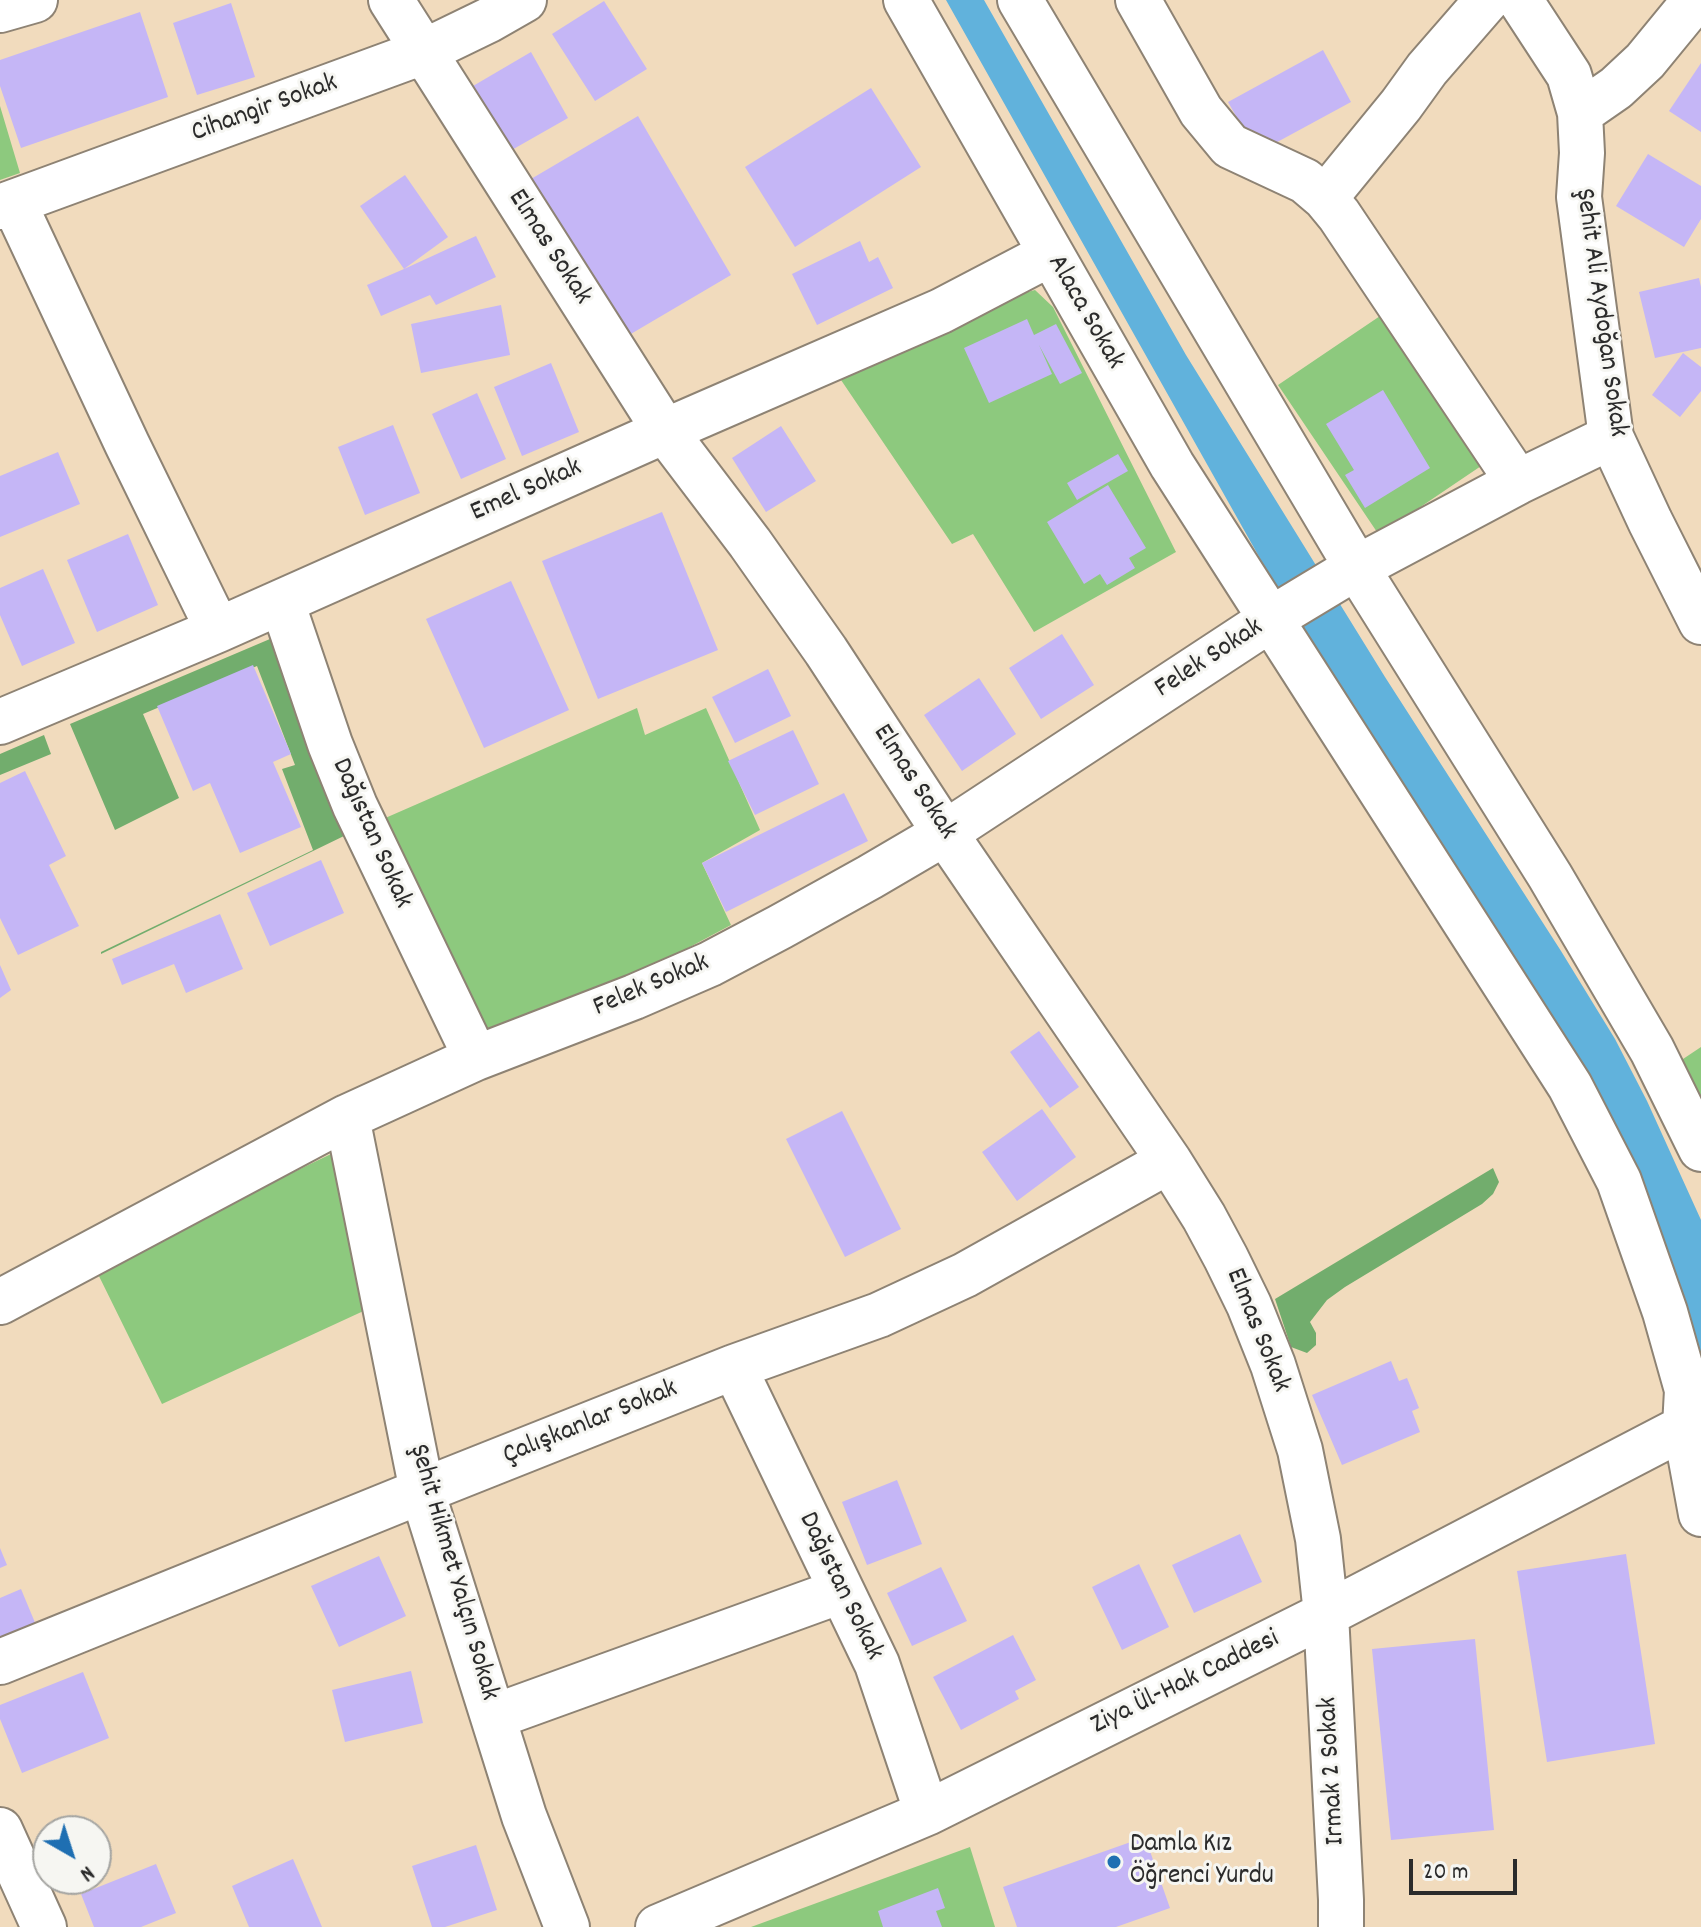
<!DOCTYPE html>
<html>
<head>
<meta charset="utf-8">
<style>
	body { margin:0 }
	#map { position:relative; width:1701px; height:1927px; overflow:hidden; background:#f1dbbd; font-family:Dekko,sans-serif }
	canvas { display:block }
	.north { position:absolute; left:32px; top:1815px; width:80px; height:80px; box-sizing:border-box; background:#f6f6f2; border:2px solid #a5a5a2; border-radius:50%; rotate:141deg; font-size:22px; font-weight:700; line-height:32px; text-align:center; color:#2b2b2b }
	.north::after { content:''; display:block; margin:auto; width:28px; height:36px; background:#1f6fb2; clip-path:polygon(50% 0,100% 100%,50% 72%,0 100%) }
	.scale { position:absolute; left:1409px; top:1859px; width:108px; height:36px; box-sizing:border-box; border:4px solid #2b2b2b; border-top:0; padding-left:10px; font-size:24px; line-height:28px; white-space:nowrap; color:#2b2b2b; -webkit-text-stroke:6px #f6f6f2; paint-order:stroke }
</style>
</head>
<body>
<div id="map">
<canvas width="1701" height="1927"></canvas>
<div class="north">N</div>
<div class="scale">20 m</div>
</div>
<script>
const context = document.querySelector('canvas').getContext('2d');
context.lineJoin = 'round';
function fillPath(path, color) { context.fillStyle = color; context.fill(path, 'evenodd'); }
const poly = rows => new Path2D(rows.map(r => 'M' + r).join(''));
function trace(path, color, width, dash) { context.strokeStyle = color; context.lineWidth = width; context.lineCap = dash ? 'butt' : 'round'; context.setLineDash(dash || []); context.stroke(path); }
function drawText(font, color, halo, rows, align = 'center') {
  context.font = font + ' Dekko,sans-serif'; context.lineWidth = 6; context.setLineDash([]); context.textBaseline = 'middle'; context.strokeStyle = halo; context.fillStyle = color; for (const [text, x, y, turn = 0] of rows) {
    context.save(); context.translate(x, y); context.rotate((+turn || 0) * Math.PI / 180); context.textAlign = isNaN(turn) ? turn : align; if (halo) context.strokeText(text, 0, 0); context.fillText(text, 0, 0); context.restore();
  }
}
const green = poly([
	[0,106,20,173,0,180],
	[1035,290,1053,307,1176,552,1034,632,973,534,952,544,841,380,996,301],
	[1383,314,1484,464,1379,535,1278,385],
	[637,708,645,735,706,708,760,830,702,863,731,925,656,965,491,1036,448,968,383,819],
	[1701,1047,1701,1121,1668,1069],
	[331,1154,370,1308,162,1404,95,1268],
	[970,1847,995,1927,751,1927]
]);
const forest = poly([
	[277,636,346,835,101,954,101,952,313,850,282,769,295,765,257,666,143,714,179,798,115,830,70,724],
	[44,735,51,754,0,775,0,754],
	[1493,1168,1499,1182,1493,1194,1482,1204,1345,1287,1327,1300,1310,1322,1316,1333,1316,1345,1307,1353,1291,1347,1275,1299]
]);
const water = poly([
	[946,0,984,0,1186,355,1385,677,1561,951,1615,1039,1647,1101,1701,1220,1701,1354,1674,1278,1579,1069,1262,562]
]);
const building = poly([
	[604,1,647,69,595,101,552,34],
	[231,3,255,77,197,95,173,23],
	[140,12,168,97,21,148,0,86,0,60],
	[1323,50,1351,102,1257,153,1228,102],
	[531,52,568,118,510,151,473,86],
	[1701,63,1701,132,1669,111],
	[871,88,921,167,795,247,745,167],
	[638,116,731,275,624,338,531,179],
	[1648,154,1701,186,1701,219,1684,247,1616,206],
	[405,175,448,237,404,269,476,236,496,277,436,305,430,295,381,316,367,285,404,269,360,206],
	[860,241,869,262,878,257,893,288,817,325,792,274],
	[1699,278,1701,287,1701,348,1655,358,1639,292],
	[501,305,510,355,421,373,411,324],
	[1027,319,1034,335,1056,324,1082,373,1060,384,1039,345,1052,374,989,403,964,348],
	[1683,353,1701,367,1701,391,1680,417,1652,395],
	[551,363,579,432,522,456,494,387],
	[1383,390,1430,468,1365,508,1345,475,1354,470,1326,424],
	[477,393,506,459,461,479,432,414],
	[393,425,420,493,365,515,338,447],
	[781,426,816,481,766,512,732,458],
	[58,452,80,504,0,537,0,476],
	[1118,454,1128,471,1077,500,1067,483],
	[1108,485,1146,548,1129,558,1135,568,1107,585,1100,574,1084,584,1047,522],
	[662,512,718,650,598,699,542,561],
	[128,534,158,605,97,632,67,560],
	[43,569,75,643,22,666,0,615,0,588],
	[511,581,569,710,484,748,426,619],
	[1062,634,1094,685,1041,719,1009,668],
	[253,665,291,754,273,762,301,827,240,853,210,783,193,791,157,706],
	[768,669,791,716,735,743,712,697],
	[979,678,1016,734,962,771,924,715],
	[793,730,819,784,755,815,728,761],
	[25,771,66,856,49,865,79,926,18,955,0,918,0,783],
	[844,793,868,841,726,912,702,863],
	[321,860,344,913,270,946,247,893],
	[220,914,243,969,186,993,174,964,122,985,112,959],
	[0,965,11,990,0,998],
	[1039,1031,1079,1087,1050,1108,1010,1052],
	[1042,1109,1076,1157,1017,1201,982,1152],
	[842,1111,901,1229,845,1257,786,1139],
	[1391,1361,1399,1381,1407,1378,1419,1408,1412,1411,1420,1432,1342,1465,1312,1395],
	[897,1480,922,1544,867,1565,842,1502],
	[1240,1534,1262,1582,1194,1613,1172,1565],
	[0,1548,7,1565,0,1568],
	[1626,1554,1655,1744,1547,1762,1517,1571],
	[379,1556,406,1616,339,1647,311,1586],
	[1139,1564,1169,1627,1122,1650,1092,1587],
	[941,1567,967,1621,912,1646,887,1593],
	[21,1589,36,1625,0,1640,0,1598],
	[1013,1635,1036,1680,1015,1691,1019,1699,961,1730,933,1677],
	[1475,1639,1494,1830,1391,1840,1372,1649],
	[411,1671,423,1723,345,1742,332,1690],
	[83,1672,109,1738,22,1773,0,1719,0,1705],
	[1145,1837,1170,1908,1116,1927,1017,1927,1003,1887],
	[476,1845,497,1910,445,1927,432,1927,412,1866],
	[293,1859,322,1927,249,1927,232,1886],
	[156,1864,176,1913,141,1927,94,1927,81,1894],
	[938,1888,945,1908,936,1911,942,1927,883,1927,878,1911]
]);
const minor = poly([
	[391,0,665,431,750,543,826,651,945,833,1169,1161,1204,1217,1226,1258,1249,1305,1273,1365,1300,1450,1318,1539,1326,1614,1341,1900,1341,1927],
	[906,0,1172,465,1570,1086,1619,1181,1665,1312,1687,1390,1685,1427,1701,1514],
	[1020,0,1357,568,1550,876,1652,1050,1701,1149],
	[1138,0,1201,111,1230,146,1305,181,1325,198,1339,215,1518,482],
	[1520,0,1569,75,1580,113,1582,153,1579,197,1611,437,1650,521,1701,622],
	[0,10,35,0],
	[1580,113,1616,88,1645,61,1695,0],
	[1325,198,1401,105,1427,69,1487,0],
	[14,203,127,444,218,630],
	[0,207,423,52,489,20,524,0],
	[282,602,330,744,355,806,476,1058],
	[0,722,218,630,665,431,941,311,1050,254],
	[347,1117,422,1491,524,1816,567,1927],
	[0,1302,347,1117,476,1058,634,997,710,964,780,927,870,877,945,833,1274,617,1347,573,1518,482,1611,437],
	[734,1367,877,1664,927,1813],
	[0,1662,422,1491,734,1367,879,1315,965,1275,1169,1161],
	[493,1717,841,1591],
	[0,1830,44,1927],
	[658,1927,927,1813,1326,1614,1685,1427,1701,1416]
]);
const markers = [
	[1114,1862,8,"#1f6fb2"]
];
const streetNames = [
	["Cihangir Sokak",265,110,-20],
	["Elmas Sokak",548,248,57],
	["Alaca Sokak",1084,313,60],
	["Şehit Ali Aydoğan Sokak",1599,313,82],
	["Emel Sokak",527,492,-24],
	["Felek Sokak",1210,660,-33],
	["Elmas Sokak",913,783,57],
	["Dağıstan Sokak",370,834,66],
	["Felek Sokak",652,987,-23],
	["Elmas Sokak",1256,1331,68],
	["Çalışkanlar Sokak",591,1424,-22],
	["Şehit Hikmet Yalçın Sokak",452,1573,74],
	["Dağıstan Sokak",839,1587,64],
	["Ziya Ül-Hak Caddesi",1186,1684,-26],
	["Irmak 2 Sokak",1334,1771,-93]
];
const poiNames = [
	["Damla Kız",1130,1846],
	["Öğrenci Yurdu",1130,1878]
];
fillPath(green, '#8dc97e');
fillPath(forest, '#72ad6d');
fillPath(water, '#61b2dc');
fillPath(building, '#c5b6f6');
trace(minor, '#8e8374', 48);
trace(minor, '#fff', 44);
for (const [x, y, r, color] of markers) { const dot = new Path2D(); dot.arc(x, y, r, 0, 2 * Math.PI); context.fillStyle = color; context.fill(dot); trace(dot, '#f6f6f2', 3); }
drawText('28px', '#2b2b2b', '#f6f6f2', streetNames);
drawText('28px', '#2b2b2b', '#f6f6f2', poiNames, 'left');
</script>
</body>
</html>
